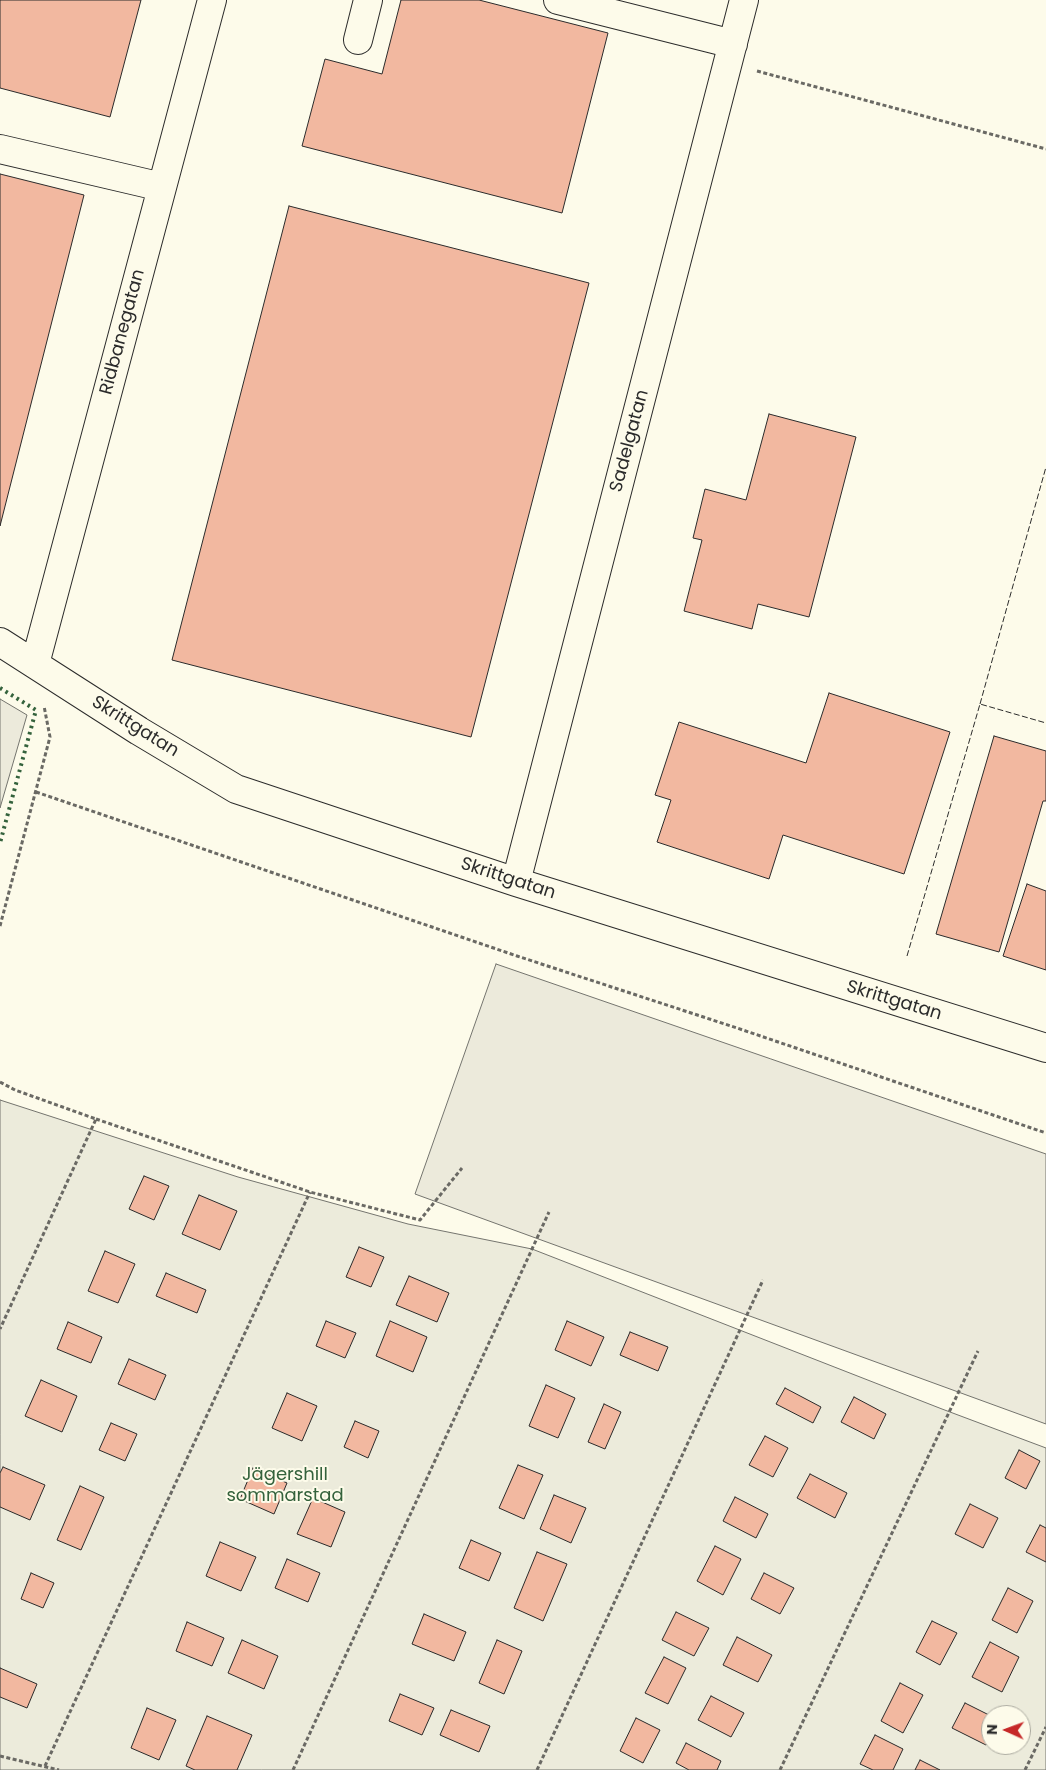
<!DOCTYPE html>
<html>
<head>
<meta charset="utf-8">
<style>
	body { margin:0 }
	#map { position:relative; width:1046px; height:1770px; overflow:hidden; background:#fdfbea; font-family:Poppins,sans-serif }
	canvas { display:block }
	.north { position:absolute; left:981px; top:1705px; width:50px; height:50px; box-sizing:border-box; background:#fdfbea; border:1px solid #a9a89e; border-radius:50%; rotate:272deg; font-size:14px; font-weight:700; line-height:20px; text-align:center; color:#2b2b2b }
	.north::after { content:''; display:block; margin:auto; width:18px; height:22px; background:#c62828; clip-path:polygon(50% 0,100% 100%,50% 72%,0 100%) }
</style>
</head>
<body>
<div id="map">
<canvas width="1046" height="1770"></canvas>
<div class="north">N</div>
</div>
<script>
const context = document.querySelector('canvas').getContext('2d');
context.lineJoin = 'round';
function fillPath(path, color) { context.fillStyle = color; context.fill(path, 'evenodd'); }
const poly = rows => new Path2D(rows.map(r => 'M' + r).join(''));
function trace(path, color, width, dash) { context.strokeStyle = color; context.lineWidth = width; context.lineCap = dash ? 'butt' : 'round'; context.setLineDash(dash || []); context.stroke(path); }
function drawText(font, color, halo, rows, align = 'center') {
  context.font = font + ' Poppins,sans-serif'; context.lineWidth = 4; context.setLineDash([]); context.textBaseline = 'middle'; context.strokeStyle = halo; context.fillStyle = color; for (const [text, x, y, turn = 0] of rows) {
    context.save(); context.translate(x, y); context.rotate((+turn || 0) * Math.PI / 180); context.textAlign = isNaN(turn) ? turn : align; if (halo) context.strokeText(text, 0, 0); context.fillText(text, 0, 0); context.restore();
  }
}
const green = poly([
	[0,1100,238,1177,408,1224,532,1249,942,1409,1046,1448,1046,1770,0,1770,0,1100],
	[991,1715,1021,1715,1021,1745,991,1745,991,1715]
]);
const parking = poly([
	[0,699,27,715,0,808,0,699],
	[496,964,1046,1154,1046,1424,415,1194,496,964]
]);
const building = poly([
	[0,0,141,0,110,117,0,88,0,0],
	[401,0,479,0,608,33,562,213,302,146,325,59,382,74,401,0],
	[0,174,84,195,0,526,0,174],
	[289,206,589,283,471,737,172,660,289,206],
	[769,414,856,437,809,617,758,604,752,629,684,611,702,540,693,538,705,489,746,500,769,414],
	[829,693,950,732,904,874,783,835,769,879,657,842,671,800,655,795,679,722,806,763,829,693],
	[994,736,1046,751,1046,801,1043,801,999,952,936,934,994,736],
	[1027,884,1046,891,1046,970,1003,956,1027,884],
	[144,1176,169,1186,154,1220,129,1209,144,1176],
	[199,1195,237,1211,220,1250,182,1234,199,1195],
	[359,1247,384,1257,371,1287,346,1277,359,1247],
	[105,1251,135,1264,118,1303,88,1291,105,1251],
	[166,1273,206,1290,197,1313,156,1296,166,1273],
	[409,1276,449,1293,437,1322,396,1305,409,1276],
	[326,1321,356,1333,345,1358,316,1346,326,1321],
	[390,1321,427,1337,413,1372,376,1356,390,1321],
	[567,1321,604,1337,591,1366,555,1350,567,1321],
	[68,1322,102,1337,91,1363,57,1349,68,1322],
	[630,1332,668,1347,658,1371,620,1355,630,1332],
	[129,1359,166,1375,155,1400,118,1384,129,1359],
	[41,1380,77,1396,62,1432,25,1416,41,1380],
	[546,1385,575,1398,558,1438,529,1426,546,1385],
	[785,1388,821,1407,813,1423,776,1404,785,1388],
	[287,1393,317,1406,302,1441,272,1428,287,1393],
	[854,1397,886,1414,874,1439,841,1422,854,1397],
	[604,1404,621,1412,605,1449,588,1442,604,1404],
	[355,1421,379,1431,368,1458,344,1447,355,1421],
	[111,1423,137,1434,125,1461,99,1450,111,1423],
	[765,1436,788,1448,773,1477,749,1465,765,1436],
	[1019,1450,1040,1461,1026,1489,1005,1478,1019,1450],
	[518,1465,543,1475,524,1519,499,1508,518,1465],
	[3,1467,45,1485,30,1520,0,1507,0,1473,3,1467],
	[253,1468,287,1483,274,1514,240,1499,253,1468],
	[810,1474,847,1493,835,1518,797,1498,810,1474],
	[80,1486,104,1497,81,1550,57,1540,80,1486],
	[554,1495,586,1508,571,1543,540,1529,554,1495],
	[735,1497,768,1514,756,1538,723,1521,735,1497],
	[313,1498,345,1512,331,1547,297,1534,313,1498],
	[970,1504,998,1518,983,1548,955,1534,970,1504],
	[1040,1525,1046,1528,1046,1562,1026,1552,1040,1525],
	[471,1540,501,1553,489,1581,459,1568,471,1540],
	[220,1542,256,1557,241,1591,206,1576,220,1542],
	[715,1546,741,1559,723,1595,697,1581,715,1546],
	[537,1552,567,1564,543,1621,514,1608,537,1552],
	[287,1559,320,1573,308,1602,275,1588,287,1559],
	[31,1573,54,1583,43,1608,21,1599,31,1573],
	[764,1573,794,1588,780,1614,751,1599,764,1573],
	[1008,1588,1033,1601,1017,1633,992,1620,1008,1588],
	[676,1612,709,1628,694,1656,662,1640,676,1612],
	[424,1614,466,1632,454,1661,412,1644,424,1614],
	[932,1621,957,1633,940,1665,916,1652,932,1621],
	[187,1622,224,1638,212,1666,176,1651,187,1622],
	[737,1637,772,1655,758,1682,723,1665,737,1637],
	[242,1640,278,1656,264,1689,228,1673,242,1640],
	[497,1640,522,1651,504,1694,479,1683,497,1640],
	[990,1642,1019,1657,1002,1692,972,1677,990,1642],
	[664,1657,686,1668,668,1704,645,1693,664,1657],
	[0,1668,37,1684,27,1708,0,1697,0,1668],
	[900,1683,923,1695,903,1733,881,1721,900,1683],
	[400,1694,434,1708,422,1735,389,1721,400,1694],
	[711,1696,744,1713,731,1737,698,1720,711,1696],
	[965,1703,991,1716,991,1735,986,1745,952,1728,965,1703],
	[147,1708,176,1720,159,1760,131,1748,147,1708],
	[451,1710,490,1726,479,1752,440,1735,451,1710],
	[207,1716,252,1735,237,1770,195,1770,186,1766,207,1716],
	[636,1718,660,1730,643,1763,620,1751,636,1718],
	[875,1735,903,1749,893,1770,873,1770,860,1764,875,1735],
	[686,1743,721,1761,717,1770,689,1770,676,1763,686,1743],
	[920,1760,940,1770,915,1770,920,1760]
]);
const path = poly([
	[757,71,1046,149],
	[36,792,517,956,737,1028,1046,1133],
	[0,926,50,737,44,706],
	[0,1082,15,1090,96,1119,0,1329],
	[96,1119,310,1192,420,1220,462,1168],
	[0,1756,59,1770],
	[45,1766,310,1192],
	[293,1770,549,1212],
	[537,1770,763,1280],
	[780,1770,978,1351],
	[1025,1770,1046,1727]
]);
const minor = poly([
	[558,0,733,44],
	[358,40,368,0],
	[0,149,162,187],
	[0,642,139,731,236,789,516,882,1046,1048],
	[35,664,212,0],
	[516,882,744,0]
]);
const hedge = poly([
	[0,688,36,710,0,843]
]);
const fence = poly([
	[980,704,1046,467],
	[907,956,980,704,1046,723]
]);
const streetNames = [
	["Ridbanegatan",123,332,-75],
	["Sadelgatan",630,441,-75],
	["Skrittgatan",135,727,32],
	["Skrittgatan",508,879,18],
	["Skrittgatan",894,1001,17]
];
const parkNames = [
	["Jägershill",285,1475],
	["sommarstad",285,1496]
];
fillPath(green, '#ecebdb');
trace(green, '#74746e', 1);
fillPath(parking, '#eceadb');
trace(parking, '#74746e', 1);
fillPath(building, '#f2b8a0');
trace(building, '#2b2b2b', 1);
trace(minor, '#2b2b2b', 30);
trace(path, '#6a6964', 3, [4, 2.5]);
trace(minor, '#fdfbea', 28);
trace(hedge, '#34623c', 4, [2.5, 4]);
trace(fence, '#2b2b2b', 1, [6, 2.5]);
drawText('18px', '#2b2b2b', '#fdfbea', streetNames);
drawText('18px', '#34623c', '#fdfbea', parkNames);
</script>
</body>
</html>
